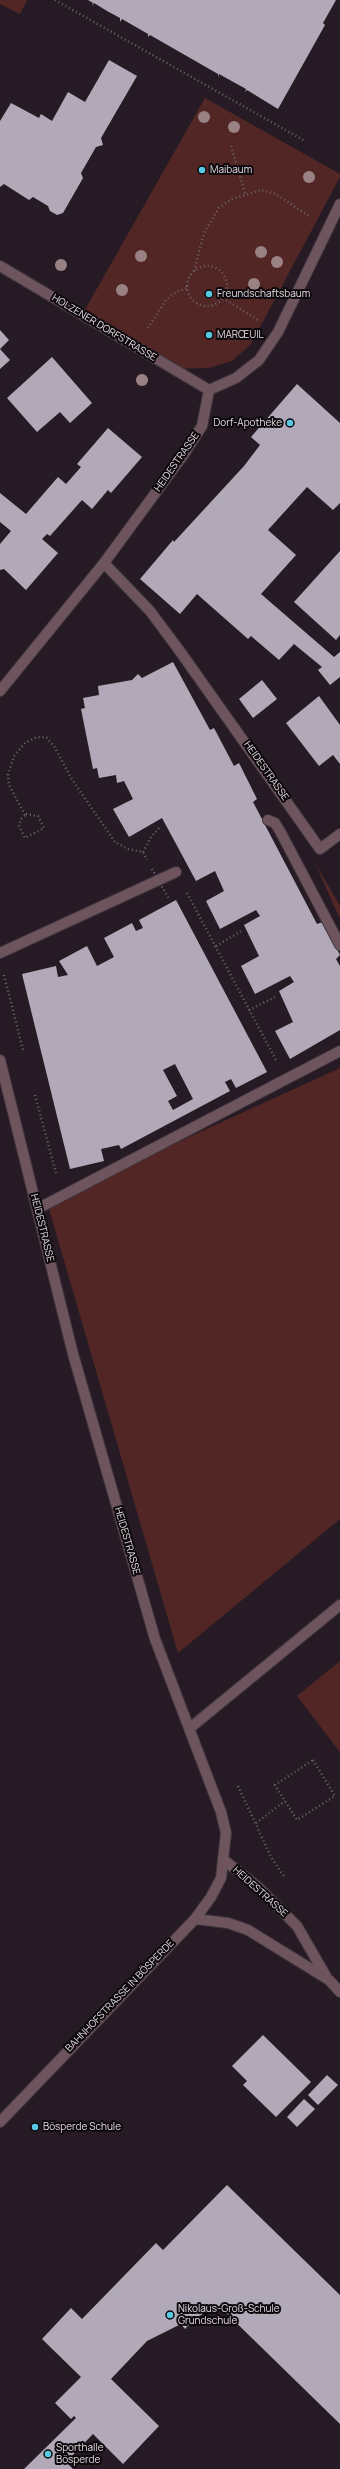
<!DOCTYPE html>
<html>
<head>
<meta charset="utf-8">
<style>
	body { margin:0 }
	canvas { display:block; background:#261b24 }
</style>
</head>
<body>
<canvas width="340" height="2469"></canvas>
<script>
const context = document.querySelector('canvas').getContext('2d');
context.lineJoin = 'round';
function fillPath(path, color) { context.fillStyle = color; context.fill(path, 'evenodd'); }
const poly = rows => new Path2D(rows.map(r => 'M' + r).join(''));
function trace(path, color, width, dash) { context.strokeStyle = color; context.lineWidth = width; context.lineCap = dash ? 'butt' : 'round'; context.setLineDash(dash || []); context.stroke(path); }
function drawText(font, color, halo, rows, align = 'center') {
  context.font = font + ' Manrope,sans-serif'; context.lineWidth = 4; context.setLineDash([]); context.textBaseline = 'middle'; context.strokeStyle = halo; context.fillStyle = color; for (const [text, x, y, turn = 0] of rows) {
    context.save(); context.translate(x, y); context.rotate((+turn || 0) * Math.PI / 180); context.textAlign = isNaN(turn) ? turn : align; if (halo) context.strokeText(text, 0, 0); context.fillText(text, 0, 0); context.restore();
  }
}
const green = poly([
	[0,0,27,0,20,14,0,4],
	[205,98,340,174,340,177,251,344,232,361,209,368,172,369,82,315],
	[315,863,340,906,340,919],
	[340,1068,340,1519,178,1653,47,1202],
	[340,1661,340,1752,297,1696]
]);
const building = poly([
	[88,0,336,0,323,23,325,25,278,109,247,90,245,92,246,89,219,74,218,77,218,74,150,35,148,37,148,34,122,19,120,22,120,18,107,11,94,3,92,6,93,3],
	[109,60,137,76,101,138,103,145,96,147,81,173,83,178,63,213,57,215,50,211,48,206,33,197,29,200,4,184,0,187,0,121,11,103,39,118,41,114,52,121,68,92,85,102],
	[0,330,9,340,0,349,10,360,0,369],
	[52,357,92,403,70,423,60,412,37,432,7,398],
	[297,384,340,423,340,503,333,510,307,487,268,530,296,555,261,594,334,657,340,652,340,677,330,685,318,670,322,667,294,644,279,660,251,636,248,639,197,594,180,614,140,579,173,540,174,542,244,466,260,445,251,437],
	[108,428,142,457,111,493,108,490,92,509,82,500,50,536,47,534,42,539,58,553,26,590,4,569,0,570,0,544,11,531,0,522,0,493,26,514,58,477,66,484,81,467,77,464],
	[340,551,340,635,336,640,294,602],
	[173,662,210,730,214,728,234,766,239,763,257,799,253,802,317,924,323,922,340,955,336,959,340,966,340,1030,290,1059,275,1031,293,1022,279,991,294,982,290,976,255,994,241,966,259,956,244,925,260,916,256,910,220,929,206,901,224,891,215,871,196,881,162,818,129,837,113,809,133,799,124,781,117,783,116,775,99,778,97,768,93,769,81,709,85,708,83,698,99,695,98,686,132,680,138,674,142,678],
	[262,680,277,699,253,718,239,699],
	[319,696,340,725,340,764,333,755,319,766,286,723],
	[176,900,267,1072,236,1088,231,1079,225,1082,230,1091,121,1149,119,1145,101,1149,104,1161,70,1169,22,974,56,966,58,977,68,975,59,961,87,946,97,966,114,957,104,938,132,923,136,931,143,928,139,920],
	[175,1064,193,1099,173,1110,168,1101,177,1096,163,1070],
	[263,2035,311,2082,276,2117,243,2085,247,2081,232,2066],
	[327,2075,338,2085,318,2105,308,2095],
	[304,2099,315,2109,297,2127,287,2117],
	[227,2185,340,2295,340,2424,219,2306,195,2318,185,2329,181,2324,147,2341,111,2379,159,2426,123,2464,93,2434,66,2462,73,2469,24,2469,76,2418,74,2416,71,2419,55,2403,81,2377,42,2339,71,2308,82,2319,156,2243,163,2250]
]);
const path = poly([
	[55,0,305,141],
	[231,146,245,193],
	'187 286a20 20 0 1 1 40 0a20 20 0 1 1-40 0Z',
	[194,271,204,233,219,208,232,199,261,190,276,194,309,216],
	[223,298,258,320],
	[148,328,166,300,176,292,187,288],
	[26,814,38,816,44,828,25,838,19,826,21,819,26,814],
	[25,815,9,785,8,775,14,756,25,743,37,737,46,737,54,746,71,778,115,842,128,849,143,852,147,860],
	[143,852,151,837,160,827],
	[187,893,276,1060],
	[216,946,243,930],
	[4,975,23,1050],
	[249,1010,277,996],
	[35,1095,56,1173],
	[313,1760,335,1796,297,1820,275,1785,313,1760],
	[238,1786,271,1857,285,1878],
	[256,1823,285,1801]
]);
const lane = poly([
	[179,650,320,849,340,834],
	[268,820,275,823,281,833,340,945],
	[0,953,176,872],
	[37,1209,340,1051],
	[190,1728,340,1605]
]);
const street = poly([
	[0,266,209,390],
	[209,390,236,378,259,360,278,332,340,204],
	[104,563,150,611,179,650],
	[0,691,104,563,184,454,202,426,209,390],
	[0,1060,73,1354,155,1639,221,1812,226,1833,221,1878,211,1897,195,1919,0,2122],
	[224,1860,259,1888,297,1926,327,1978],
	[195,1919,228,1923,248,1930,329,1980,340,1992]
]);
const pathBridge = poly([
	[152,869,169,899]
]);
const trees = [
	[204,117],
	[234,127],
	[309,177],
	[261,252],
	[141,256],
	[277,262],
	[61,265],
	[254,284],
	[122,290],
	[142,380]
];
const markers = [
	[202,170,4,"#57c9e3"],
	[209,294,4,"#57c9e3"],
	[209,335,4,"#57c9e3"],
	[290,423,4,"#57c9e3"],
	[35,2127,4,"#57c9e3"],
	[170,2315,4,"#57c9e3"],
	[48,2454,4,"#57c9e3"]
];
const poiNames = [
	["Maibaum",210,170],
	["Freundschaftsbaum",217,294],
	["MARŒUIL",217,335],
	["Dorf-Apotheke",282,423,"right"],
	["Bösperde Schule",43,2127],
	["Nikolaus-Groß-Schule",178,2309],
	["Grundschule",178,2321],
	["Sporthalle",56,2448],
	["Bösperde",56,2460]
];
const streetNames = [
	["HOLZENER DORFSTRASSE",104,328,31],
	["HEIDESTRASSE",177,462,-55],
	["HEIDESTRASSE",266,771,55],
	["HEIDESTRASSE",42,1228,76],
	["HEIDESTRASSE",127,1541,74],
	["HEIDESTRASSE",260,1892,42],
	["BAHNHOFSTRASSE IN BÖSPERDE",120,1996,-46]
];
fillPath(green, '#522625');
fillPath(building, '#b1a9b8');
trace(lane, '#41363f', 12);
trace(street, '#41363f', 12);
trace(path, '#6d636b', 2.5, [1, 3]);
trace(lane, '#6e555d', 10);
trace(street, '#6e555d', 10);
trace(pathBridge, '#6d636b', 2.5, [1, 3]);
context.fillStyle = '#9a8183';
for (const [x, y] of trees) { context.beginPath(); context.arc(x, y, 6, 0, 2 * Math.PI); context.fill(); }
for (const [x, y, r, color] of markers) { const dot = new Path2D(); dot.arc(x, y, r, 0, 2 * Math.PI); context.fillStyle = color; context.fill(dot); trace(dot, '#0c080b', 1.5); }
drawText('10px', '#e4dce2', '#0c080b', poiNames, 'left');
drawText('10px', '#e4dce2', '#0c080b', streetNames);
</script>
</body>
</html>
